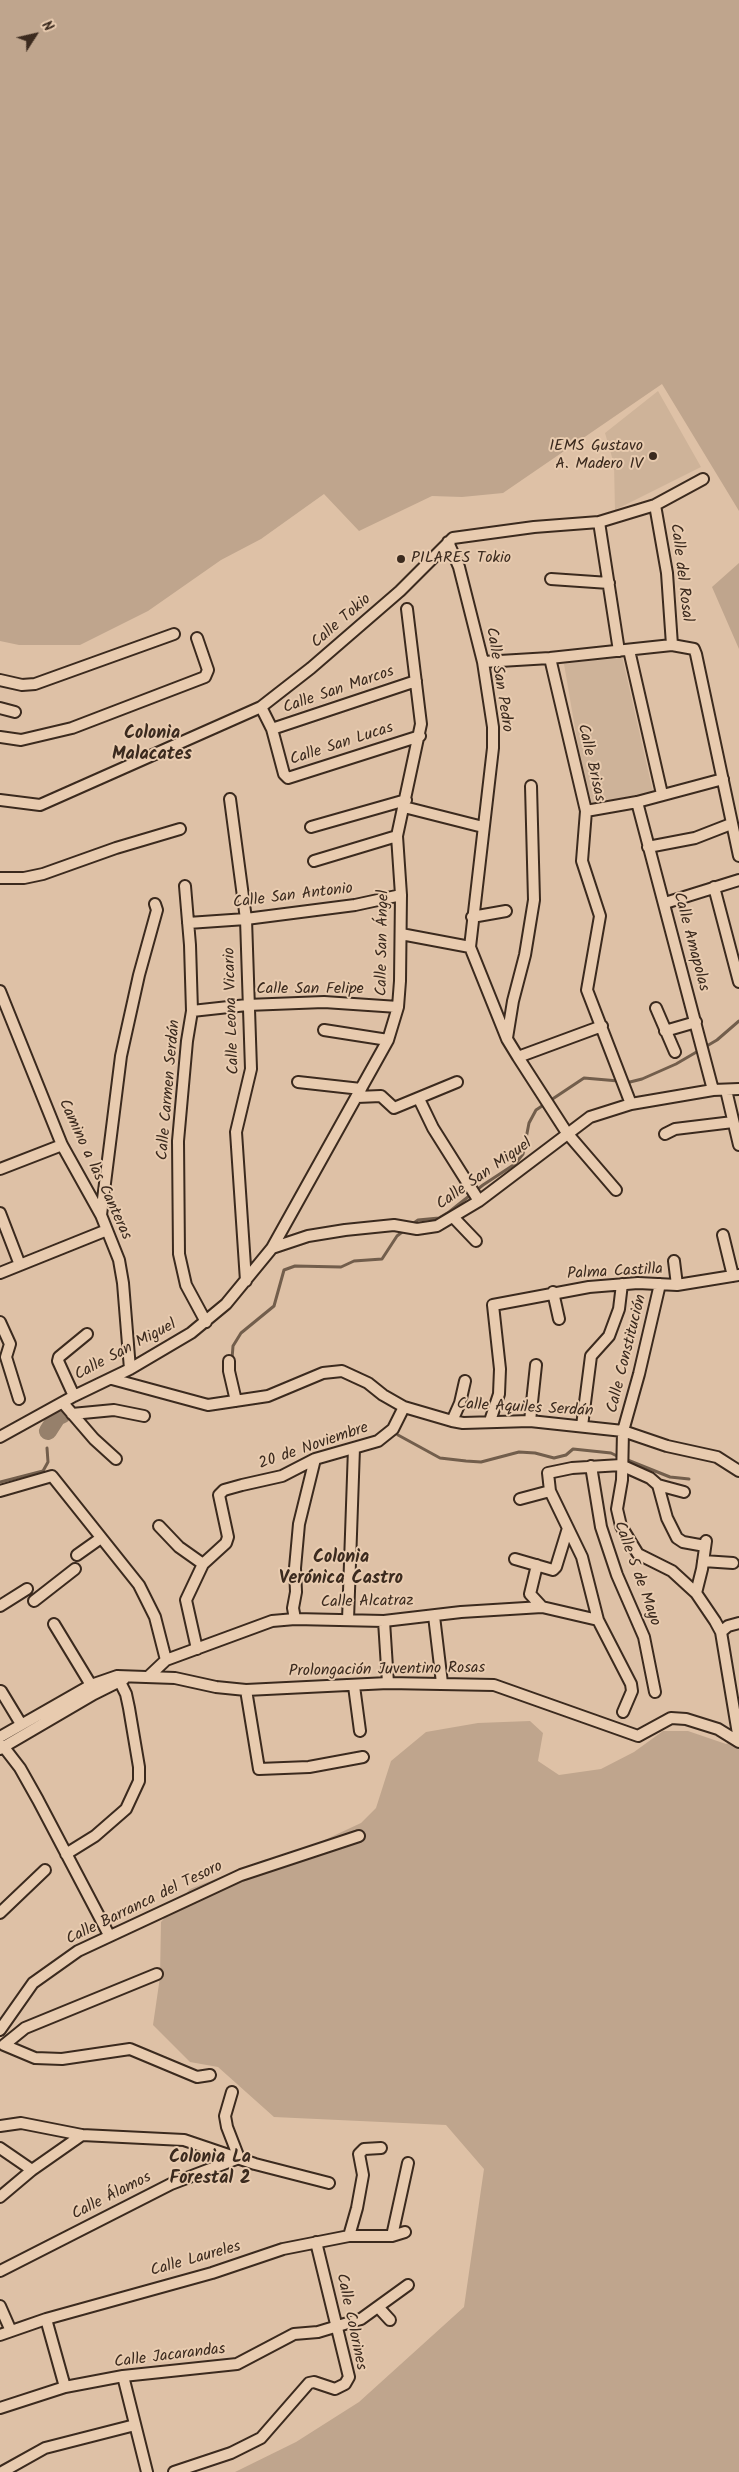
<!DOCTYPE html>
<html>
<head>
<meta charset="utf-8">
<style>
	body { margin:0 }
	#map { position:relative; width:739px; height:2472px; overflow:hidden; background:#dec1a6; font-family:Kalam,sans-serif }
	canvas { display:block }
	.north { position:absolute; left:10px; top:10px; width:50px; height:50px; -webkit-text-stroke:4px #e8cbaf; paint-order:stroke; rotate:55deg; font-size:14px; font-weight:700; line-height:20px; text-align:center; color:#3b2a1e }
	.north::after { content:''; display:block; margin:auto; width:18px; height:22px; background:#3b2a1e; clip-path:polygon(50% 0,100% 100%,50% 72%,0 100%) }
</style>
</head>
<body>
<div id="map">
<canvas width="739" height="2472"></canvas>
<div class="north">N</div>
</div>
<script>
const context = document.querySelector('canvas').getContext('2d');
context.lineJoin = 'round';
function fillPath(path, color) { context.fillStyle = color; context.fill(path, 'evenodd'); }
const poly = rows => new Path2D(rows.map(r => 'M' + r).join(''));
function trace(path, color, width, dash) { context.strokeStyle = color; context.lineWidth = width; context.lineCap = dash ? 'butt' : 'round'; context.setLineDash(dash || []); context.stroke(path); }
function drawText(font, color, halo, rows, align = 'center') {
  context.font = font + ' Kalam,sans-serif'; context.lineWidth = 4; context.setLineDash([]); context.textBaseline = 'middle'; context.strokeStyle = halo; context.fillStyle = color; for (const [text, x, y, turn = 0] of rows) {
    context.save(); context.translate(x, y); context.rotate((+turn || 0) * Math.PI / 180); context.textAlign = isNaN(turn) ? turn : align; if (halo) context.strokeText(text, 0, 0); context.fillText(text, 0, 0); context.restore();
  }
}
const built = poly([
	[658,391,701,467,615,510,614,464,605,433],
	[622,656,653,792,588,804,564,664]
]);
const green = poly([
	[0,0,739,0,739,511,662,384,503,493,462,497,432,496,359,531,324,494,261,539,221,560,148,611,80,645,19,645,0,641],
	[739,563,739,649,712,587],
	[530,1721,543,1733,538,1761,559,1775,601,1769,634,1752,663,1731,688,1731,726,1744,739,1738,739,2472,235,2472,296,2442,359,2402,464,2307,484,2169,446,2125,274,2117,218,2067,190,2062,153,2025,160,1977,161,1922,190,1889,267,1859,273,1864,361,1823,376,1808,391,1761,426,1732,478,1723]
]);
const stream = poly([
	[411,1225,418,1220,439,1218,449,1212,483,1185,515,1164,523,1154,529,1123,536,1110,584,1078,630,1082,642,1079,676,1064,717,1040,739,1021],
	[232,1359,233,1346,241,1333,274,1306,284,1270,295,1266,341,1267,354,1261,382,1259,397,1236,406,1229],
	[398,1435,440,1458,466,1461,481,1462,519,1452,535,1453,554,1458,566,1455,573,1449,611,1453,619,1457],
	[625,1459,670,1477,689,1479],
	[0,1482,43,1471,48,1462,47,1448]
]);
const river = poly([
	[48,1431,57,1417,63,1414]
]);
const minor = poly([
	[655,505,667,573,672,645],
	[599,522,619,651],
	[448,542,459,567,483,662,493,727,493,748,470,947,507,1039,518,1057,567,1133,616,1190],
	[551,579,609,583],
	[629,650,662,794],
	[550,658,586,811,582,861,600,916,587,990,631,1104],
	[483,662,550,658,672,645,694,649,696,654,739,856],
	[0,680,22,685,35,684,174,634],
	[261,707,272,729,284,774,288,778,420,736],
	[0,708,15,712],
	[272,729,416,681],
	[0,737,21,740,72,728,205,677,208,670,197,638],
	[230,799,246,919,251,1069,236,1132,246,1281],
	[0,800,40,805,261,707,311,668,400,591,453,538,534,527,599,522,655,505,703,479],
	[637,802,713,1090],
	[404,807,483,827],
	[586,811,637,802,723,779],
	[311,827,406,800],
	[648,847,695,838,731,824],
	[314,861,397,836],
	[0,878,24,878,43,874,116,848,180,829],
	[185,886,190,945,192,1011,187,1041,178,1141,179,1254,186,1285,206,1322],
	[714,887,739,982],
	[665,903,739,880],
	[472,917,506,911],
	[188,923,246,919,355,905,401,895],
	[401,934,470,947],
	[0,991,62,1145,101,1215,119,1260,123,1283,130,1369],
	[656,1008,675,1052],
	[192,1011,247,1005,324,1002,398,1007],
	[324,1030,388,1040],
	[665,1031,696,1022],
	[507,1038,513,1001,525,955,534,900,531,786],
	[518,1057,602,1026],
	[298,1082,361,1089],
	[726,1090,739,1145],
	[357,1097,381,1096,394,1108,457,1082],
	[419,1099,433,1128,479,1201],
	[665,1134,675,1129,733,1122],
	[0,1169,62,1145],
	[0,1213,20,1265],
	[101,1215,121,1056,139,975,157,910,155,904],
	[454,1218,476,1241],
	[723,1235,733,1276],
	[272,1248,308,1236,345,1230,394,1225,417,1229,437,1226,479,1201,590,1117,631,1104,713,1090,739,1089],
	[674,1261,677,1285],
	[0,1273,107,1230],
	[660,1284,639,1374,623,1431,622,1480,617,1509,621,1526,638,1554,672,1571,696,1593,715,1621,721,1632,739,1740],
	[553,1292,559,1319],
	[0,1322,10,1344,6,1357,19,1399],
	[229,1361,229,1371,236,1401],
	[112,1379,208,1405,268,1396,323,1373,342,1371,368,1383,383,1395,404,1407,452,1421,463,1423,530,1421,623,1431,667,1446,717,1457,739,1471],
	[74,1396,58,1361,59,1357,87,1334],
	[63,1403,94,1439,116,1459],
	[72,1414,114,1410,144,1416],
	[452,1421,460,1403,465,1381],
	[490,1421,499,1394,500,1369,493,1305,589,1287,638,1283,677,1285,739,1275],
	[530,1421,536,1365],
	[582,1426,591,1356,609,1336,619,1309,622,1284],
	[0,1437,74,1396,130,1369,191,1333,226,1304,272,1248,388,1040,398,1007,400,981,401,895,397,836,421,724,407,609],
	[591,1466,601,1527,617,1575,644,1637,655,1692],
	[658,1485,684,1492],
	[0,1491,52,1476,139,1585,155,1617,166,1660],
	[520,1499,550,1491],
	[159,1526,179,1547,203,1564],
	[77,1555,101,1538],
	[515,1559,553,1570,556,1567,568,1528],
	[703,1561,733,1563],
	[537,1565,530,1594,542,1607],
	[696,1593,702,1569,706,1541],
	[34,1601,75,1569],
	[0,1606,27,1589],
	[434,1616,442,1683],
	[295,1619,293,1608,296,1592,295,1568,299,1524,315,1459],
	[348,1620,354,1448],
	[384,1621,388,1683],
	[54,1624,91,1685],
	[721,1632,728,1626,739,1623],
	[197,1649,186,1600,203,1564,226,1543,228,1537,219,1495,224,1490,242,1485,282,1476,315,1459,378,1441,393,1429,404,1407],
	[148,1677,166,1660,272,1621,295,1619,384,1621,461,1612,542,1607,598,1620],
	[354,1686,360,1731],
	[246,1690,259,1769,309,1767,363,1757],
	[1,1691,21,1724],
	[623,1712,632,1691,631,1684,598,1620,582,1557,550,1491,548,1473,572,1468,621,1465,650,1478,658,1485,667,1518,677,1538,683,1542,705,1546],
	[0,1737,91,1685,117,1676,175,1678,216,1687,246,1690,388,1683,494,1685,638,1736,671,1718,686,1719,718,1729,739,1742],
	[3,1746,20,1768,38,1800,109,1935],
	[0,1749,94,1694,124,1679],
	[66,1854,95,1836,126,1809,139,1781,139,1767,129,1708,126,1694,117,1676],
	[0,1913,45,1870],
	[157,1974,25,2028,4,2045,35,2058,62,2059,130,2049,197,2077,210,2075],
	[0,2030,33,1983,78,1951,241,1875,359,1836],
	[232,2092,225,2116,227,2127,239,2158],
	[0,2126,21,2123,82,2135,184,2140,255,2164,329,2183],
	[0,2148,32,2170],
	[0,2197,32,2170,82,2135],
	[349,2236,357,2208,363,2175,359,2154,364,2149,381,2148],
	[392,2236,408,2163],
	[0,2271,171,2184,239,2158],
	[0,2306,11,2331],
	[379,2308,390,2320],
	[46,2319,65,2387],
	[0,2335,46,2319,212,2273,283,2249,349,2236,392,2236,405,2232],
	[123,2376,147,2472],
	[0,2408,65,2387,123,2376,237,2364,294,2334,318,2332,361,2319,408,2285],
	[2,2472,45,2448,135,2425],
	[174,2472,231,2453,261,2438,309,2383,314,2382,335,2389,345,2384,349,2377,316,2242]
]);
const markers = [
	[653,456,5,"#3b2a1e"],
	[401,559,5,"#3b2a1e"]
];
const poiNames = [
	["IEMS Gustavo",643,447],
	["A. Madero IV",643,465],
	["PILARES Tokio",411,559,"left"]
];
const streetNames = [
	["Calle del Rosal",680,573,83],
	["Calle Tokio",342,622,-41],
	["Calle San Pedro",498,680,81],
	["Calle San Marcos",339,691,-19],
	["Calle San Lucas",342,745,-18],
	["Calle Brisas",590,763,77],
	["Calle San Antonio",293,897,-7],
	["Calle Amapolas",690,942,75],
	["Calle San Ángel",384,943,-89],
	["Calle San Felipe",310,990],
	["Calle Leona Vicario",233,1011,-92],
	["Calle Carmen Serdán",170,1090,-85],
	["Camino a las Canteras",94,1170,65],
	["Calle San Miguel",485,1175,-35],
	["Palma Castilla",615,1273,-3],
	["Calle San Miguel",126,1351,-28],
	["Calle Constitución",628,1354,-76],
	["Calle Aquiles Serdán",525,1409,3],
	["20 de Noviembre",314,1447,-19],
	["Calle 5 de Mayo",636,1574,70],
	["Calle Alcatraz",367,1603,-1],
	["Prolongación Juventino Rosas",387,1671,-1],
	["Calle Barranca del Tesoro",145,1904,-26],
	["Calle Álamos",112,2197,-27],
	["Calle Laureles",196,2260,-16],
	["Calle Colorines",350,2322,78],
	["Calle Jacarandas",170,2357,-7]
];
const neighbourhoodNames = [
	["Colonia",152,735],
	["Malacates",152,756],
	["Colonia",341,1559],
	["Verónica Castro",341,1580],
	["Colonia La",210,2159],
	["Forestal 2",210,2180]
];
fillPath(built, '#ceb399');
fillPath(green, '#bfa58d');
trace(stream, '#725e4c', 3);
trace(river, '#96806b', 18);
trace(minor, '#3b2a1e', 14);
trace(minor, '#e8cbaf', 10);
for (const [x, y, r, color] of markers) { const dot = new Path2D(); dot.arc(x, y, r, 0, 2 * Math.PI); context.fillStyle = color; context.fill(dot); trace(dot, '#e8cbaf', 2); }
drawText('16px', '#3b2a1e', '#e8cbaf', poiNames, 'right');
drawText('16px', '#3b2a1e', '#e8cbaf', streetNames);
drawText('bold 18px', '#3b2a1e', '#e8cbaf', neighbourhoodNames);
</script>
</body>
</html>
